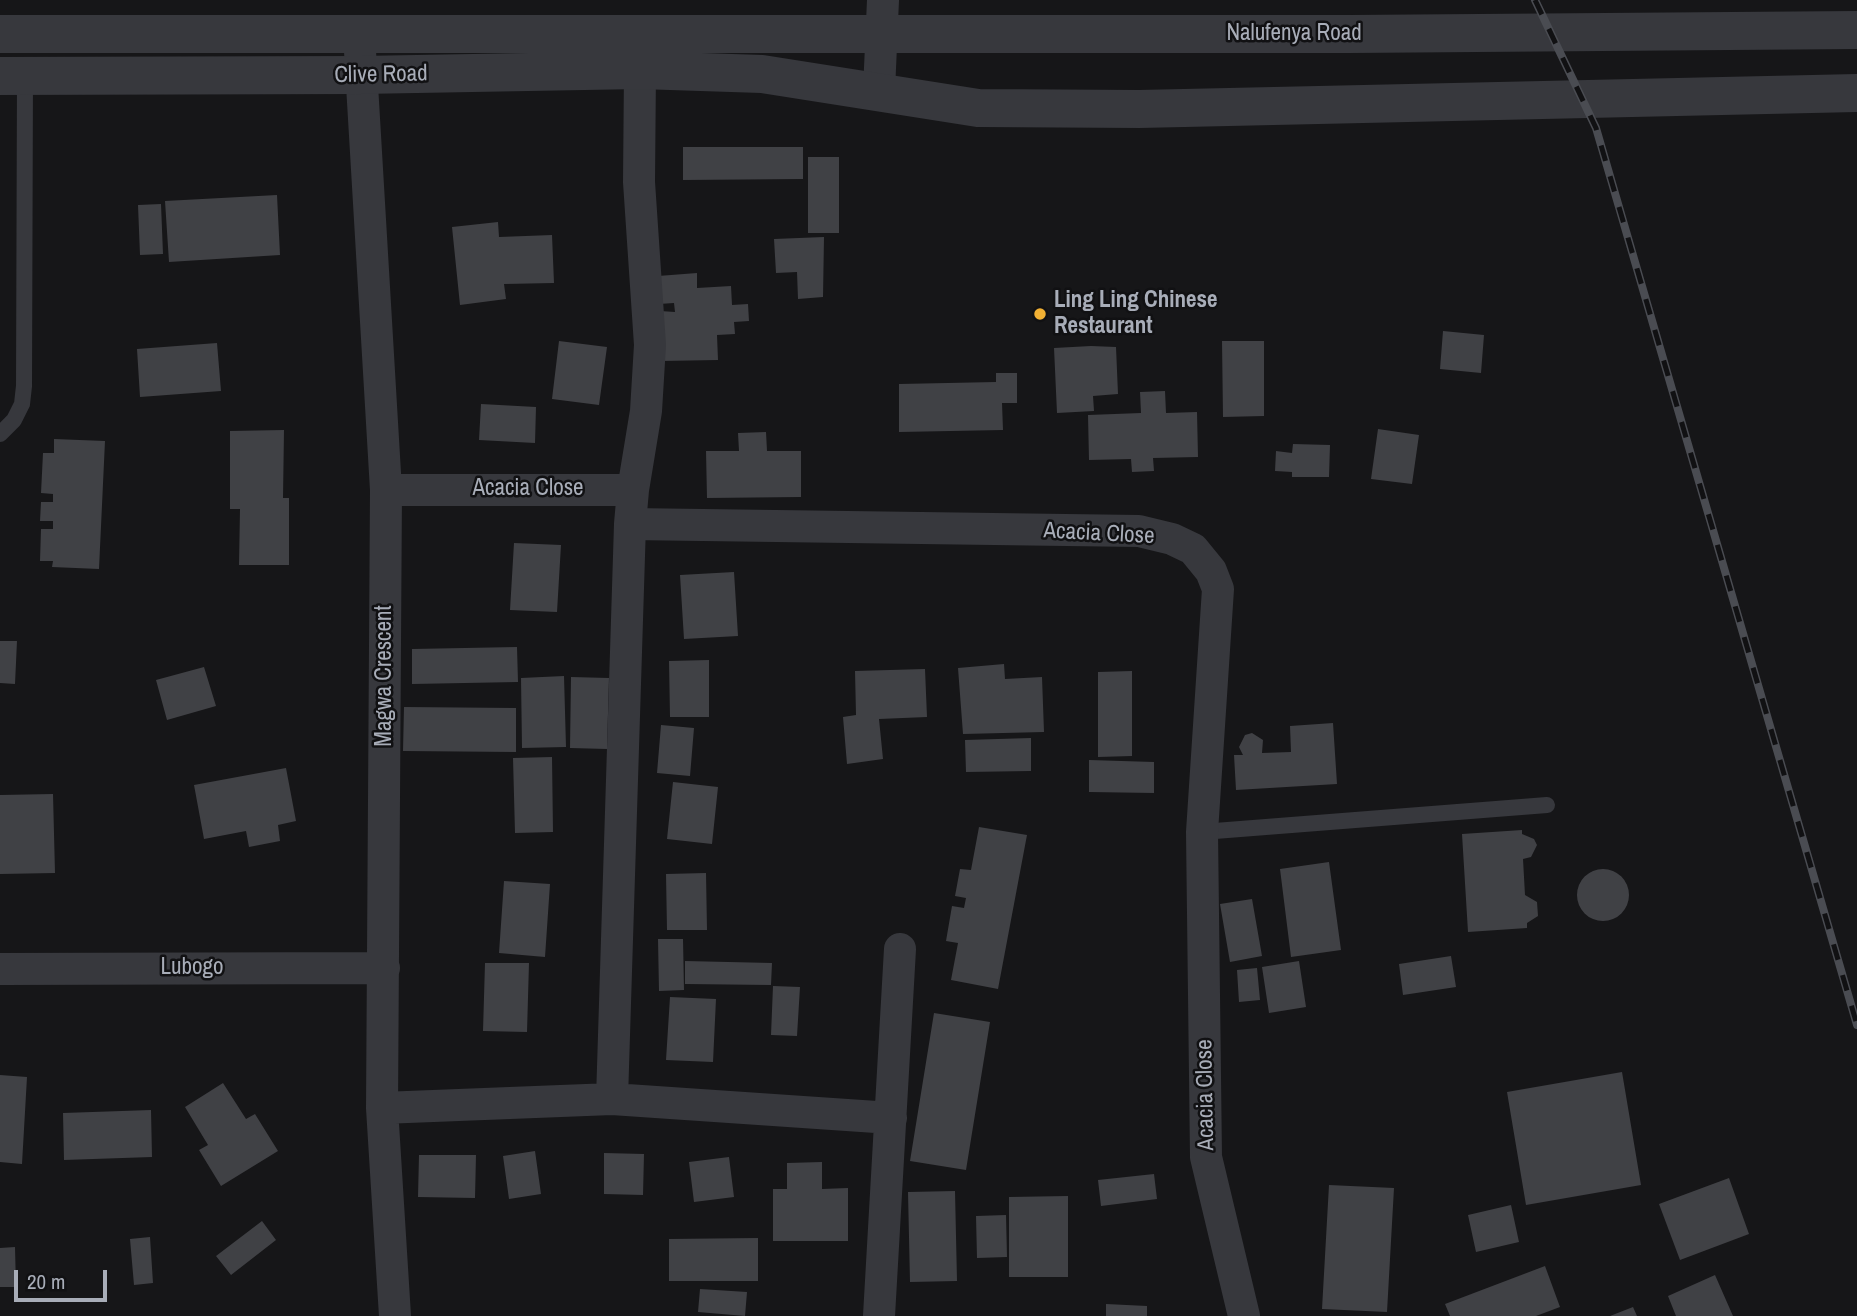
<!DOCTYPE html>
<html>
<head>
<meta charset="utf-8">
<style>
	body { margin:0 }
	#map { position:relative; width:1857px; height:1316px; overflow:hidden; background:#161618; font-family:"Archivo Narrow",sans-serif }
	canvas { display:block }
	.scale { position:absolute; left:14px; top:1270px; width:93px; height:32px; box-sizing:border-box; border:4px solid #a8adb8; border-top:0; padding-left:9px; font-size:21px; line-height:24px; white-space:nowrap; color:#a8adb8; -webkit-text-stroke:5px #111113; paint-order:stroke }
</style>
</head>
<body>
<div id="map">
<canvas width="1857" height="1316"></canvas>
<div class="scale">20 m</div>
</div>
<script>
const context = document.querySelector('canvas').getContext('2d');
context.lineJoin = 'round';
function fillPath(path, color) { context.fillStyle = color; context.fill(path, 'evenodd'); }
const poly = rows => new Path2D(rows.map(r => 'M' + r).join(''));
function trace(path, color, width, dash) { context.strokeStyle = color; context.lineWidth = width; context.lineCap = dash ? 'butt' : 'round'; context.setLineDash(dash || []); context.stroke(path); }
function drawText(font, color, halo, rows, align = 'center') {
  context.font = font + ' "Archivo Narrow",sans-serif'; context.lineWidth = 5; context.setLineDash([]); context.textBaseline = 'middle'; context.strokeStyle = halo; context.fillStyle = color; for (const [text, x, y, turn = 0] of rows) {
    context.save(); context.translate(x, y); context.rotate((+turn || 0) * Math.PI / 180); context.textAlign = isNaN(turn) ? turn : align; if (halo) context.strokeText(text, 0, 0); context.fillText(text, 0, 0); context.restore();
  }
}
const building = poly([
	[683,147,803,147,803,179,683,180],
	[808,157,839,157,839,233,808,233],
	[277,195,280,255,169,262,165,201],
	[161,204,163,254,140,255,138,205],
	[498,222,499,237,552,235,554,283,504,284,506,299,460,305,452,227],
	[824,237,823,297,798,299,797,272,776,273,774,239],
	[697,273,697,288,731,286,732,305,748,304,749,321,734,322,735,334,717,335,718,360,661,361,660,311,675,312,674,303,659,304,658,276],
	[1443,331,1484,335,1481,373,1440,369],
	[559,341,607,347,599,405,552,399],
	[1222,341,1264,341,1264,416,1223,417],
	[217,343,221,391,140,397,137,349],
	[1091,346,1116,347,1118,394,1093,396,1094,411,1057,413,1054,348],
	[996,373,1017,373,1017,403,1002,403,1003,430,899,432,899,384,996,382],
	[1165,391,1166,413,1197,412,1198,457,1153,458,1154,471,1132,472,1131,459,1089,460,1088,415,1141,413,1140,392],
	[481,404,536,407,535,443,479,440],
	[1378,429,1419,435,1412,484,1371,479],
	[284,430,283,498,289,498,289,565,239,565,240,509,230,509,230,431],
	[766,432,767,451,801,451,801,497,707,498,706,451,739,451,738,433],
	[54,439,105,441,99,569,52,567,53,561,40,561,41,529,53,529,53,521,40,521,41,502,53,502,53,494,41,493,43,453,54,453],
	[1293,444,1330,445,1329,477,1292,477,1292,472,1275,471,1276,451,1292,453],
	[514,543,561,545,557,612,510,610],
	[734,572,738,636,684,639,680,575],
	[0,641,17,641,15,684,0,683],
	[517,647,518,682,412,684,412,649],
	[709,660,709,717,670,717,669,661],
	[1004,664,1005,679,1042,677,1044,732,963,734,958,668],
	[204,667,216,706,167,720,156,680],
	[925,669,927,717,879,719,883,759,847,764,843,717,856,715,855,671],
	[1132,671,1132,756,1098,757,1098,672],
	[564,676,566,747,522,748,521,678],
	[571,677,609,678,607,749,570,748],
	[404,707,516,708,516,752,403,751],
	[1333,723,1337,784,1236,790,1234,755,1243,755,1239,747,1245,735,1252,733,1263,740,1262,753,1291,752,1290,726],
	[661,725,694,728,690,776,657,773],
	[1031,738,1031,771,966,772,965,740],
	[552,757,553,832,515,833,513,758],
	[1089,760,1154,762,1154,793,1089,792],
	[286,768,296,821,278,825,280,841,249,847,246,831,204,839,194,785],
	[673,782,718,787,712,844,667,839],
	[53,794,55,873,0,874,0,795],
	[979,827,1027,835,998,989,951,980,958,943,946,941,952,906,964,908,966,898,955,896,960,869,971,870],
	[1522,830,1522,834,1534,839,1537,845,1531,857,1523,859,1525,895,1537,902,1538,916,1527,923,1527,928,1468,932,1462,834],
	[1329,862,1341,950,1291,957,1280,869],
	'1577 895a26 26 0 1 1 52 0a26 26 0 1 1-52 0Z',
	[706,873,707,930,667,930,666,874],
	[504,881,550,884,545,957,499,953],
	[1252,899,1262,956,1230,962,1220,904],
	[658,939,683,939,684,990,659,991],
	[1451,956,1456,987,1403,995,1399,964],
	[685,961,772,963,771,985,685,984],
	[1299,961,1306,1007,1269,1013,1262,967],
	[485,963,529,963,527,1032,483,1031],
	[1257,968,1260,1000,1239,1002,1237,970],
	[773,986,800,987,797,1036,771,1035],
	[670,997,716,999,713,1062,666,1060],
	[934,1013,990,1022,966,1170,910,1161],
	[1622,1072,1641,1185,1526,1205,1507,1092],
	[0,1075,27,1077,22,1164,0,1162],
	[223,1083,246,1119,255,1114,278,1151,221,1186,199,1150,208,1145,185,1107],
	[151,1110,152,1157,64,1160,63,1113],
	[535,1151,541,1194,509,1199,503,1156],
	[604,1153,644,1154,643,1195,604,1194],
	[419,1155,476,1155,475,1198,418,1197],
	[729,1157,734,1197,694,1202,689,1162],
	[822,1162,822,1189,848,1188,848,1241,773,1241,773,1189,787,1189,787,1163],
	[1154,1174,1157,1199,1101,1206,1098,1180],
	[1729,1178,1749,1234,1680,1260,1659,1204],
	[1329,1185,1394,1188,1387,1312,1322,1309],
	[955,1191,957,1281,910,1282,908,1192],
	[1068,1196,1068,1277,1009,1277,1009,1197],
	[1511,1205,1519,1242,1476,1252,1468,1215],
	[1006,1215,1007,1257,977,1258,976,1216],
	[262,1221,276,1240,231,1275,216,1256],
	[150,1237,153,1283,134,1285,130,1239],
	[758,1238,758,1281,669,1281,669,1239],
	[15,1247,16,1287,0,1287,0,1248],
	[1545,1266,1560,1307,1536,1316,1450,1316,1445,1304],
	[1715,1275,1733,1316,1676,1316,1668,1296],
	[700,1289,747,1292,745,1316,698,1312],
	[1106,1304,1147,1306,1147,1316,1106,1316],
	[1633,1307,1637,1316,1610,1316]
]);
const service = poly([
	[0,434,14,420,22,404,24,386,25,76],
	[1202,832,1547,805]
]);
const minor = poly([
	[360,51,386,490,382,1108,395,1316],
	[879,91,883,0],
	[386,490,633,490,630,524,1139,531,1172,539,1193,549,1211,571,1218,589,1202,832,1206,1157,1244,1316],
	[633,490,646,411,650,345,639,182,640,70],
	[0,969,384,968],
	[612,1099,891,1118],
	[382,1108,612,1099,630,524],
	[879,1316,900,949]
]);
const tertiary = poly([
	[0,34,1351,34,1857,30],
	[0,76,361,75,640,70,762,74,978,108,1139,109,1857,93]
]);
const rail = poly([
	[1535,0,1596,128,1857,1025]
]);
const markers = [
	[1040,314,7,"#f2b134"]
];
const streetNames = [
	["Nalufenya Road",1294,34],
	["Clive Road",381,75,-1],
	["Acacia Close",528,489],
	["Acacia Close",1099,534,3],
	["Magwa Crescent",385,676,-90],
	["Lubogo",192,968],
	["Acacia Close",1206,1095,-91]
];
const poiNames = [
	["Ling Ling Chinese",1054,301],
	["Restaurant",1054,327]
];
fillPath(building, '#404145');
trace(service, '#37383d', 16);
trace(minor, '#37383d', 32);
trace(tertiary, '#37383d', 38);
trace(rail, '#4a4c52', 8);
trace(rail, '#111113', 5, [16]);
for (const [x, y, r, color] of markers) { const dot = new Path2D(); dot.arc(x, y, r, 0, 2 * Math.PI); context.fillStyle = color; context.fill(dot); trace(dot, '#111113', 2.5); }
drawText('23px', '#a8adb8', '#111113', streetNames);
drawText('bold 23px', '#a8adb8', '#111113', poiNames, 'left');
</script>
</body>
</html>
